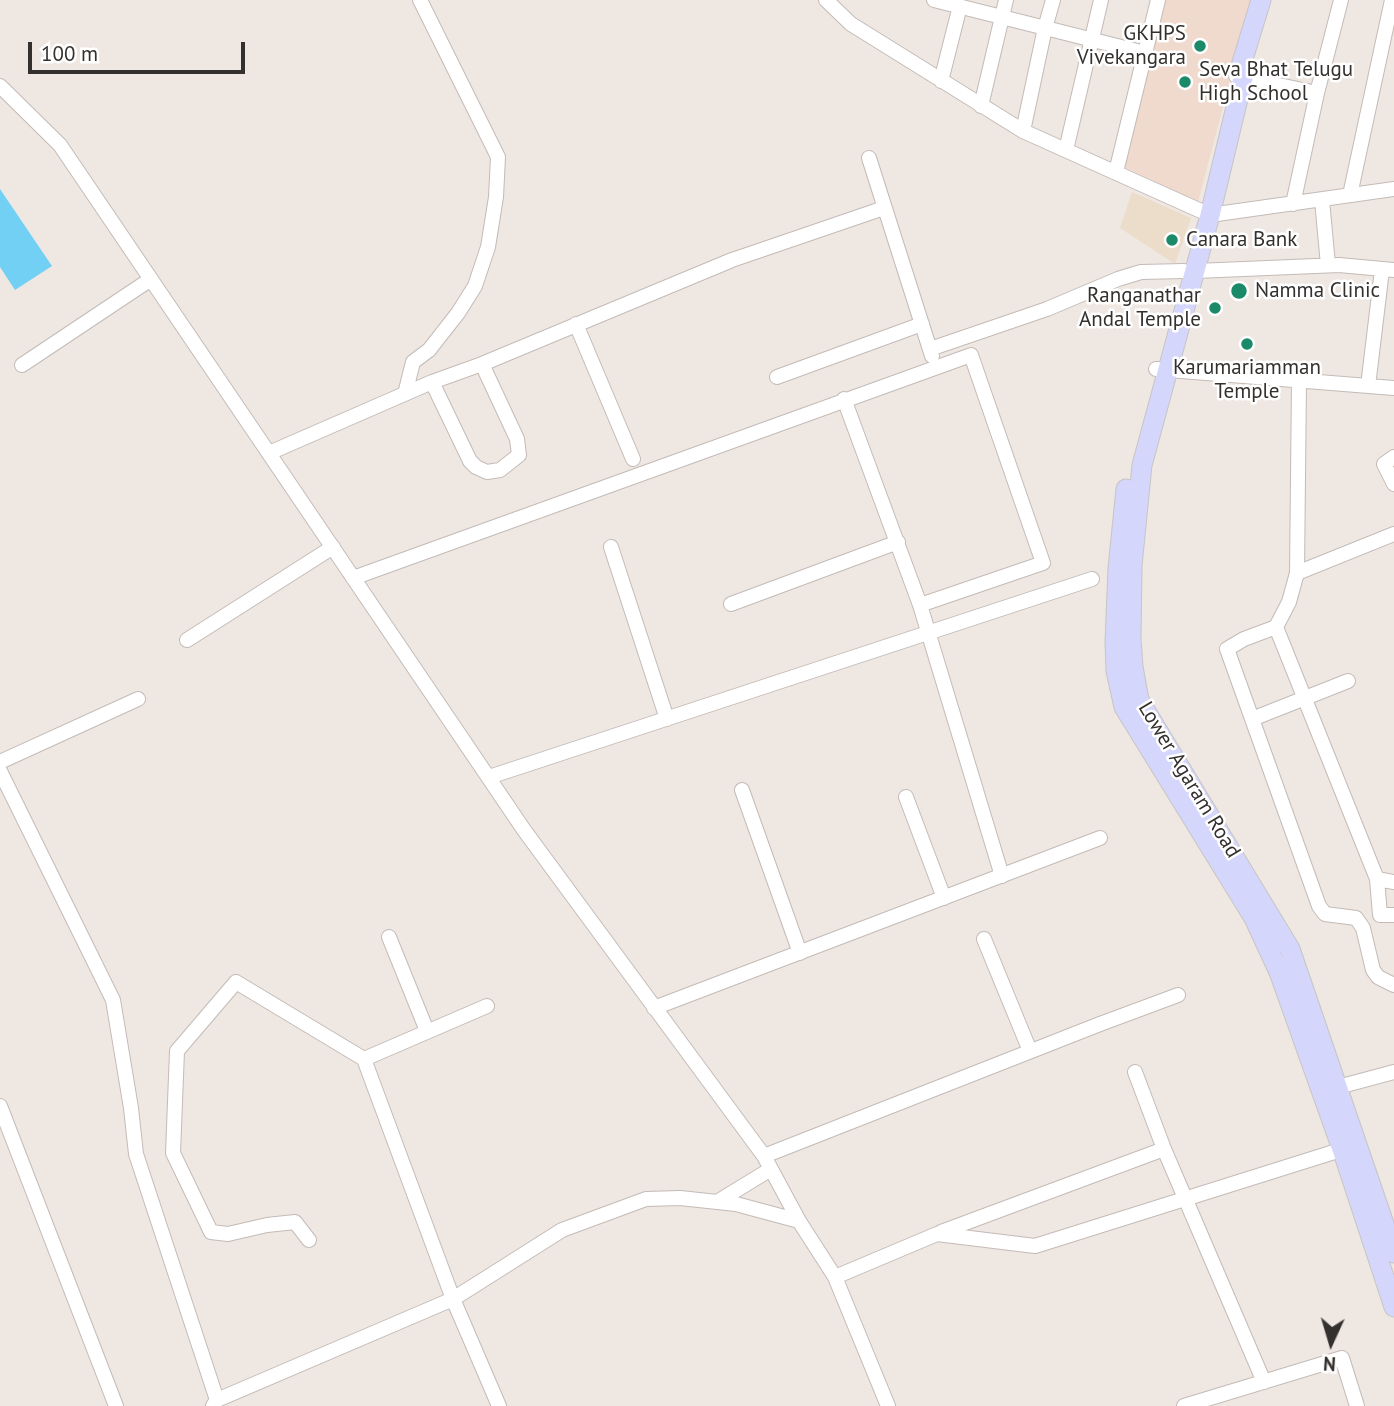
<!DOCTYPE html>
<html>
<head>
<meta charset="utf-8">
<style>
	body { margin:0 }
	#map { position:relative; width:1394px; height:1406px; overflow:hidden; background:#efe7e2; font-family:"PT Sans",sans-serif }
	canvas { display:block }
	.north { position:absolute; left:1296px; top:1308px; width:70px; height:70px; -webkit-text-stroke:5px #fff; paint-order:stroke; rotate:184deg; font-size:19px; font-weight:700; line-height:28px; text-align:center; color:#33302e }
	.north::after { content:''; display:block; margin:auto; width:24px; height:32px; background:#33302e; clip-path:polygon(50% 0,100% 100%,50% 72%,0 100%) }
	.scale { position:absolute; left:28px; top:42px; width:217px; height:32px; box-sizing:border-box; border:4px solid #33302e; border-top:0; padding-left:9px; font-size:21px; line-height:24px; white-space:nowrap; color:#33302e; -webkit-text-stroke:5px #fff; paint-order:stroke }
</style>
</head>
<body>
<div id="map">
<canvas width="1394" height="1406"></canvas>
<div class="north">N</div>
<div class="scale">100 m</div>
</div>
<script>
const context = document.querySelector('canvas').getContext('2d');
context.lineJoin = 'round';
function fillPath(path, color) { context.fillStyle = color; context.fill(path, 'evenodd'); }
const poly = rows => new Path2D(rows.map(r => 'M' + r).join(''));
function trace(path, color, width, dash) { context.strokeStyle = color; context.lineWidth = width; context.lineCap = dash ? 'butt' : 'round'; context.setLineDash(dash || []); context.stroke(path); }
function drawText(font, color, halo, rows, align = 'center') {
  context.font = font + ' "PT Sans",sans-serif'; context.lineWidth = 5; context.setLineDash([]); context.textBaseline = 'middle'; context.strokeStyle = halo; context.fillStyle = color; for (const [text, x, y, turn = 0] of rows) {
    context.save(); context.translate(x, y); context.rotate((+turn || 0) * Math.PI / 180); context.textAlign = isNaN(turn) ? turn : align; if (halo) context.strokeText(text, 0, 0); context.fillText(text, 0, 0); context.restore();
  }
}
const commercial = poly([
	[1132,192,1191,218,1175,264,1120,228]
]);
const education = poly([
	[1160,0,1251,0,1198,202,1120,165]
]);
const water = poly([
	[0,189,52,266,15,290,0,267]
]);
const minor = poly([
	[826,0,851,24,1023,131,1210,215,1394,189],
	[934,0,1145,53],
	[1236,76,1317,93],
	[941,81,960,6],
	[0,86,60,145,524,830,764,1156,799,1221,835,1277,888,1406],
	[981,106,1006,0],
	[1023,131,1045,28,1053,0],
	[1066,150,1101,0],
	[869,158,932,356],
	[1116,172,1158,0],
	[1350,195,1392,0],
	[1322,200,1328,265],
	[1293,204,1317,93,1341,0],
	[1196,271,1339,265,1394,270],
	[576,324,633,459],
	[930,349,1047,309,1118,279,1141,272,1184,271],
	[22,365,151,279],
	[1156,369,1394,388],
	[777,377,922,324],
	[1299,381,1297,573,1289,602,1276,627,1244,639,1227,649,1319,906,1325,914,1356,918,1363,928,1373,970,1378,977,1394,985],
	[432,382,470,461,476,467,487,472,500,470,519,455,517,439,482,364],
	[1368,386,1382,270],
	[405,394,413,362,429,350,458,313,475,286,488,247,496,197,498,157,420,0],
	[844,399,920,605,1002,876],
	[269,453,432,382,482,364,732,260,884,208],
	[1394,457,1384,464,1394,484],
	[611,547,667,719],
	[1297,573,1394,534],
	[353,578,971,355,1043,563,920,605],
	[731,604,898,542],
	[1276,627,1377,879,1380,915,1394,915],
	[187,640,333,547],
	[1252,719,1348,681],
	[0,762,138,699],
	[0,771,113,1000,131,1108,136,1154,217,1400],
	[489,777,1092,579],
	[742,790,800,953],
	[906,797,944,898],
	[1377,879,1394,882],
	[389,937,427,1031],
	[984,939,1030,1051],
	[654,1008,1100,838],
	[364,1059,487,1006],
	[1135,1072,1164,1149,1264,1382],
	[1338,1087,1394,1072],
	[0,1106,116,1406],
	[764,1156,1100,1024,1178,995],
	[717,1202,771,1169],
	[941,1232,1164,1149],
	[309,1240,295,1222,267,1225,228,1234,211,1232,173,1153,177,1051,236,982,364,1059,453,1299,499,1406],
	[835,1277,937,1234,1035,1246,1350,1147],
	[213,1406,217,1400,453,1299,562,1230,646,1199,680,1198,736,1204,799,1221],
	[1184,1406,1342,1358,1357,1406]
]);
const major = poly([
	[1261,0,1240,69,1243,78,1210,215,1142,465,1132,566,1131,639,1133,667,1139,700,1290,949,1394,1253],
	[1126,489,1118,568,1115,642,1116,671,1124,707,1254,918,1279,972,1342,1149,1394,1307]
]);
const markers = [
	[1200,46,7,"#1b8a69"],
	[1185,82,7,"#1b8a69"],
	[1172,240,7,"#1b8a69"],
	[1239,291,9,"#1b8a69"],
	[1215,308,7,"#1b8a69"],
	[1247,344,7,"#1b8a69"]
];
const poiNames = [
	["GKHPS",1186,34,"right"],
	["Vivekangara",1186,58,"right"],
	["Seva Bhat Telugu",1199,70],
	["High School",1199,94],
	["Canara Bank",1186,240],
	["Namma Clinic",1255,291],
	["Ranganathar",1201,296,"right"],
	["Andal Temple",1201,320,"right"],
	["Karumariamman",1247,368,"center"],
	["Temple",1247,392,"center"]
];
const streetNames = [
	["Lower Agaram Road",1189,780,59]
];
fillPath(commercial, '#ecdcca');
fillPath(education, '#f0dace');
fillPath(water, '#73d0f5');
trace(minor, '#c3bbb7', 16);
trace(major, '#c6c5c4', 21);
trace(minor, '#fff', 14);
trace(major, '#d4d6fb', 19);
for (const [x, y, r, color] of markers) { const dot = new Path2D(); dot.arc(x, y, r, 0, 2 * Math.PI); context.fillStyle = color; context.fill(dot); trace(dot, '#fff', 2.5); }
drawText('21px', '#33302e', '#fff', poiNames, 'left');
drawText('21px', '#33302e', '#fff', streetNames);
</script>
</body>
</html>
